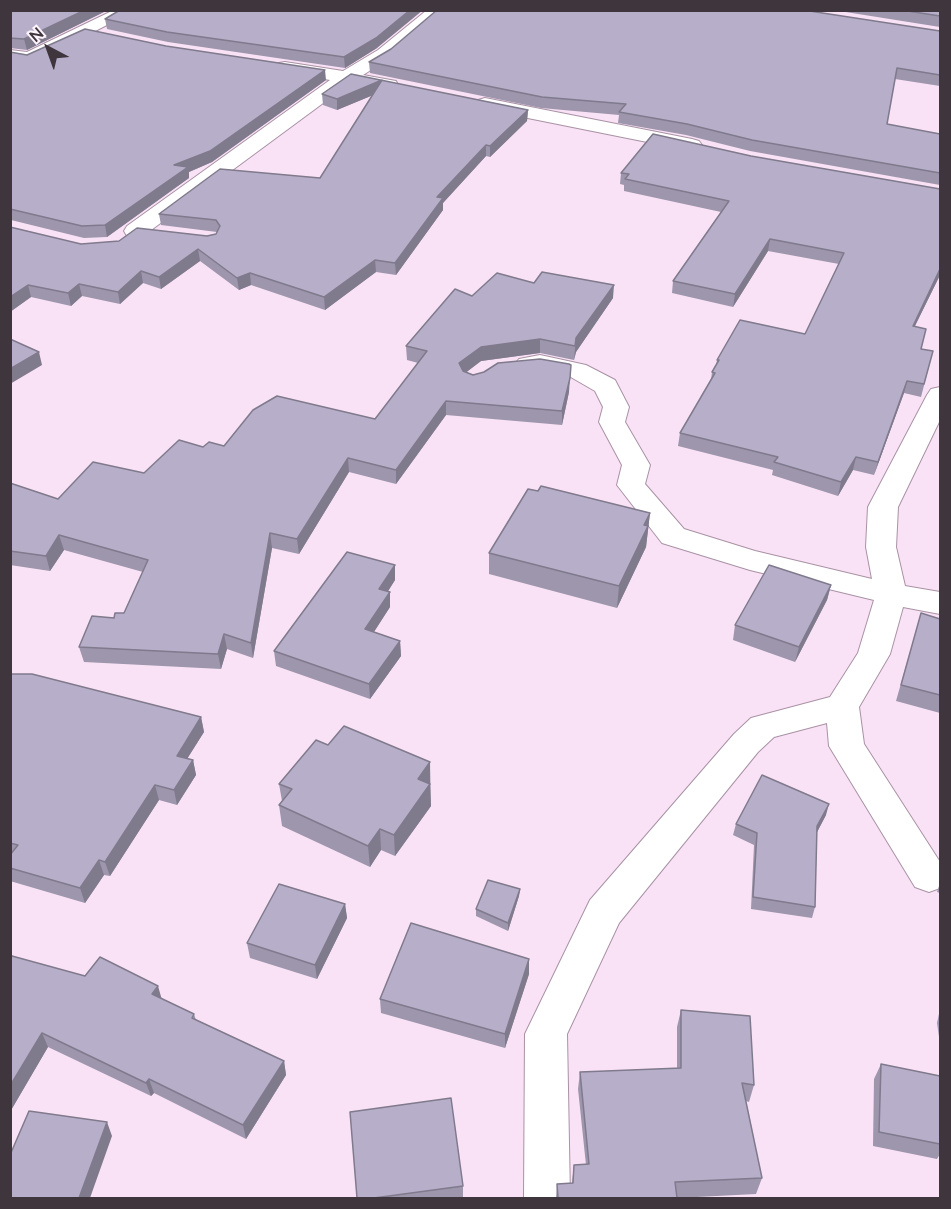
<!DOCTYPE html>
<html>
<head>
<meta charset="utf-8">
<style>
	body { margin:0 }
	#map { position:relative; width:951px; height:1209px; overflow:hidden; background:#fae2f6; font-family:Lato,sans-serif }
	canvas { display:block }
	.frame { position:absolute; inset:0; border:12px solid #3f363d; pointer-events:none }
	.north { position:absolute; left:18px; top:18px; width:60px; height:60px; -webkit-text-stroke:4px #fef4fc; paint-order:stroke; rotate:319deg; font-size:16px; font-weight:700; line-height:24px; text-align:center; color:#3f363d }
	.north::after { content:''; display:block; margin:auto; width:21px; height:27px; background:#3f363d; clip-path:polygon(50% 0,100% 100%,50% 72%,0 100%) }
</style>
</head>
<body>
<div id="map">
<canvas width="951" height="1209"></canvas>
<div class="frame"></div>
<div class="north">N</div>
</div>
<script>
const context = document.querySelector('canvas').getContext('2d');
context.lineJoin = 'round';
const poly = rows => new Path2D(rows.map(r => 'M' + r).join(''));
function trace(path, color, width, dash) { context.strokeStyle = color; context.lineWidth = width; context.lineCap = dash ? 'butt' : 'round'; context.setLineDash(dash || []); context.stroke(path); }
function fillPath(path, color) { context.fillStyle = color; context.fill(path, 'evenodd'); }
const minor = poly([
	[114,10,136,10,35,62,29,63,10,60,10,50,27,52,114,10],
	[427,10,446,10,390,58,363,75,396,81,398,85,396,89,389,91,349,84,143,236,135,238,127,236,124,231,127,226,330,80,279,71,276,67,279,63,285,62,343,71,378,50,427,10],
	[485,98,692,139,699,141,702,145,699,149,692,151,478,108,475,104,478,100,485,98],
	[540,355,586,365,615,380,629,407,625,422,650,465,645,484,684,529,755,551,872,579,866,547,868,507,927,395,931,389,940,387,940,420,898,507,896,547,905,586,940,592,940,614,903,607,890,654,859,707,864,744,940,862,940,888,929,892,915,887,829,746,827,723,774,737,758,752,619,923,567,1034,570,1198,524,1198,525,1034,590,900,734,734,751,718,830,697,858,653,874,600,750,570,662,543,617,485,622,465,599,422,603,407,595,391,569,376,540,371,528,372,519,369,515,364,519,359,540,355]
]);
const wall = poly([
	[10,10,108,10,27,50,10,48],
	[833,10,940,10,940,28,940,27],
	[105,19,377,48,345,68,168,42,107,29],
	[940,31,940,86,895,79,887,124,940,134,940,185,750,151,686,135,618,123,619,115,541,108,370,73,369,62,391,49],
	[10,52,27,55,326,80,212,162,189,172,189,178,107,237,84,238,11,220],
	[351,74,528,110,527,121,490,157,486,156,443,203,443,210,396,275,376,272,325,310,251,285,239,290,200,261,161,289,143,283,120,304,82,296,71,306,31,297,10,312,10,227,81,244,207,236,216,234,217,232,161,225,159,214,320,178,373,95,337,110,323,105,322,94],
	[751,156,940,189,940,275,915,326,921,349,933,351,921,397,904,393,874,475,853,470,838,496,772,475,773,470,678,446,680,433,711,380,712,372,716,366,717,360,805,334,839,264,768,251,733,307,672,293,673,281,721,212,624,191,624,185,620,184,621,173],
	[534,283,613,298,576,352,574,360,540,353,481,361,466,372,473,375,569,392,562,425,446,415,396,484,349,472,299,554,272,548,253,658,227,649,221,669,84,662,79,647,114,618,124,613,143,572,64,550,50,571,10,565,10,483,58,499,144,473,203,447,224,446,375,419,418,363,407,360,406,346,472,296],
	[650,513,646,547,617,608,489,574,489,553],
	[395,565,395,580,388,591,390,592,390,607,374,632,400,641,401,656,370,699,276,666,274,651],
	[831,585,827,600,795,662,733,640,735,625],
	[921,613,940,660,940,713,896,701],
	[10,674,201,717,204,732,187,759,193,760,196,775,177,805,159,800,110,876,104,875,85,903,10,881],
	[328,745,430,762,431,806,395,856,381,850,370,867,282,826,279,805,282,801,279,784],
	[826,815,817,832,815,907,812,918,751,909,754,845,733,835,736,824],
	[940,883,940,893,937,892],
	[520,889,519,896,508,931,476,916,476,909],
	[345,904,347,918,317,979,250,958,247,943],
	[10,959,162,999,194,1014,196,1020,284,1061,286,1075,246,1139,154,1093,151,1096,48,1047,10,1112],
	[529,959,529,974,505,1048,381,1013,380,999],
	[940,1009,940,1044,937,1023],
	[681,1010,754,1085,749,1102,746,1101,762,1178,756,1194,677,1198,556,1198,557,1184,572,1183,574,1165,586,1165,578,1089,580,1072,677,1068,677,1027],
	[881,1064,940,1076,940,1155,940,1154,937,1159,873,1146,874,1079],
	[463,1186,463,1198,357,1198]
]);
const shadedWall = poly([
	[85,10,108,10,27,50,24,39],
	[410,10,423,10,377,48,345,68,344,57],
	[325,70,326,80,212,162,189,172,189,178,107,237,105,225,174,165],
	[382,80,383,91,337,110,337,99],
	[528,110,527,121,490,157,490,146],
	[486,145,486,156,443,203,443,210,396,275,395,263,437,197],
	[770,239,768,251,733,307,735,294],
	[198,249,200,261,161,289,159,277],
	[375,260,376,272,325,310,324,297],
	[940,269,940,275,909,338,913,326],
	[141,271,143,283,120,304,118,292],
	[250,273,251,285,239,290,237,278],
	[79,284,82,296,71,306,68,293],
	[28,285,31,297,10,312,10,297],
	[614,285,613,298,576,352,574,360,576,338],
	[540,339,540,353,481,361,459,378,459,363,481,347],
	[39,352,42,365,10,384,10,369],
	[571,365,569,392,562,425,562,411],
	[907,381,904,393,874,475,878,462],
	[446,401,446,415,396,484,396,470],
	[856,457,853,470,838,496,841,482],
	[348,458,349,472,299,554,297,539],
	[650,513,646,547,617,608,619,586,644,525],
	[270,533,272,548,253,658,251,643],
	[59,535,64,550,50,571,46,556],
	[395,565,395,580,380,604,379,589],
	[831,585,827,600,795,662,799,647],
	[390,592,390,607,366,644,365,629],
	[224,634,227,649,221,669,218,654],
	[400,641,401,656,370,699,369,684],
	[201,717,204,732,180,770,177,756],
	[193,760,196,775,177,805,174,790],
	[430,762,430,784,419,800,418,779],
	[430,784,431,806,395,856,394,835],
	[155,785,159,800,110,876,105,862],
	[829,804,826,815,814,838,817,826],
	[380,829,381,850,370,867,368,846],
	[99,860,104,875,85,903,80,888],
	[520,889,519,896,508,931,508,923],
	[345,904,347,918,317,979,315,965],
	[529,959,529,974,505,1048,505,1034],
	[158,986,162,1000,152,994],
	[42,1033,48,1047,10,1112,10,1086],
	[284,1061,286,1075,246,1139,243,1125],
	[149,1079,154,1093,151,1096,146,1083],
	[107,1122,112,1136,90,1198,79,1198]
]);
const building = poly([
	[10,10,85,10,24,39,10,38,10,10],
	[120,10,410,10,376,38,344,57,167,32,105,19,120,10],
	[437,10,803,10,940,31,940,75,897,68,887,124,940,134,940,173,752,140,687,124,619,112,626,104,542,97,369,62,391,49,437,10],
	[901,10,940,10,940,16,901,10],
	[85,29,166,46,325,70,210,151,174,165,188,167,105,225,82,226,10,209,10,52,27,55,85,29],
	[351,74,528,110,490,146,486,145,437,197,443,198,395,263,375,260,324,297,250,273,237,278,198,249,159,277,141,271,118,292,79,284,68,293,28,285,10,297,10,227,81,244,119,241,137,228,207,236,216,234,220,226,216,220,159,214,220,169,320,178,382,80,337,99,322,94,351,74],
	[653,134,751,156,940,189,940,269,913,326,926,329,921,349,933,351,924,384,907,381,878,462,856,457,841,482,774,462,778,457,680,433,715,373,712,372,719,360,717,360,740,320,805,334,844,253,770,239,735,294,673,281,729,201,625,179,629,174,621,173,653,134],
	[542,272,614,285,576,338,575,346,540,339,481,347,459,363,463,371,473,375,484,372,498,363,540,359,569,364,571,365,570,378,562,411,446,401,396,470,348,458,297,539,270,533,251,643,224,634,218,654,79,647,92,616,114,618,115,613,124,613,148,560,59,535,46,556,10,551,10,483,58,499,93,462,144,473,179,440,203,447,209,442,224,446,253,410,277,396,375,419,427,351,406,346,455,289,472,296,497,273,534,283,542,272],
	[10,339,39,352,10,369,10,339],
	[541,486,650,513,644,525,648,526,619,586,489,553,528,489,538,491,541,486],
	[347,552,395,565,379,589,390,592,365,629,400,641,369,684,274,651,347,552],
	[769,565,831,585,799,647,735,625,769,565],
	[921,613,940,619,940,695,901,685,921,613],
	[10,674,32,674,201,717,177,756,193,760,174,790,155,785,105,862,99,860,80,888,10,868,10,855,18,845,10,843,10,674],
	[344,726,430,762,418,779,430,784,394,835,380,829,368,846,279,805,292,789,279,784,316,740,328,745,344,726],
	[762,775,829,804,817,826,815,907,753,897,757,833,736,824,762,775],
	[488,880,520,889,508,923,476,909,488,880],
	[279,884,345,904,315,965,247,943,279,884],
	[411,923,529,959,505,1034,380,999,411,923],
	[12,956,85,976,100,957,158,986,152,994,194,1014,192,1018,284,1061,243,1125,149,1079,146,1083,42,1033,10,1086,10,959,12,956],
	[681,1010,750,1016,754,1085,742,1083,762,1178,675,1182,677,1198,558,1198,557,1184,573,1183,574,1165,589,1164,580,1072,681,1068,681,1010],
	[881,1064,940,1076,940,1144,879,1132,881,1064],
	[451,1098,463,1186,374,1198,357,1198,350,1112,451,1098],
	[29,1111,107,1122,79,1198,10,1198,10,1155,29,1111]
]);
trace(minor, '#a992a5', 2);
fillPath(minor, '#fff');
fillPath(wall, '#9d96ad');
fillPath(shadedWall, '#807a8d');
fillPath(building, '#b7afc9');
trace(building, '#807a8d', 1.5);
</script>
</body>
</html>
